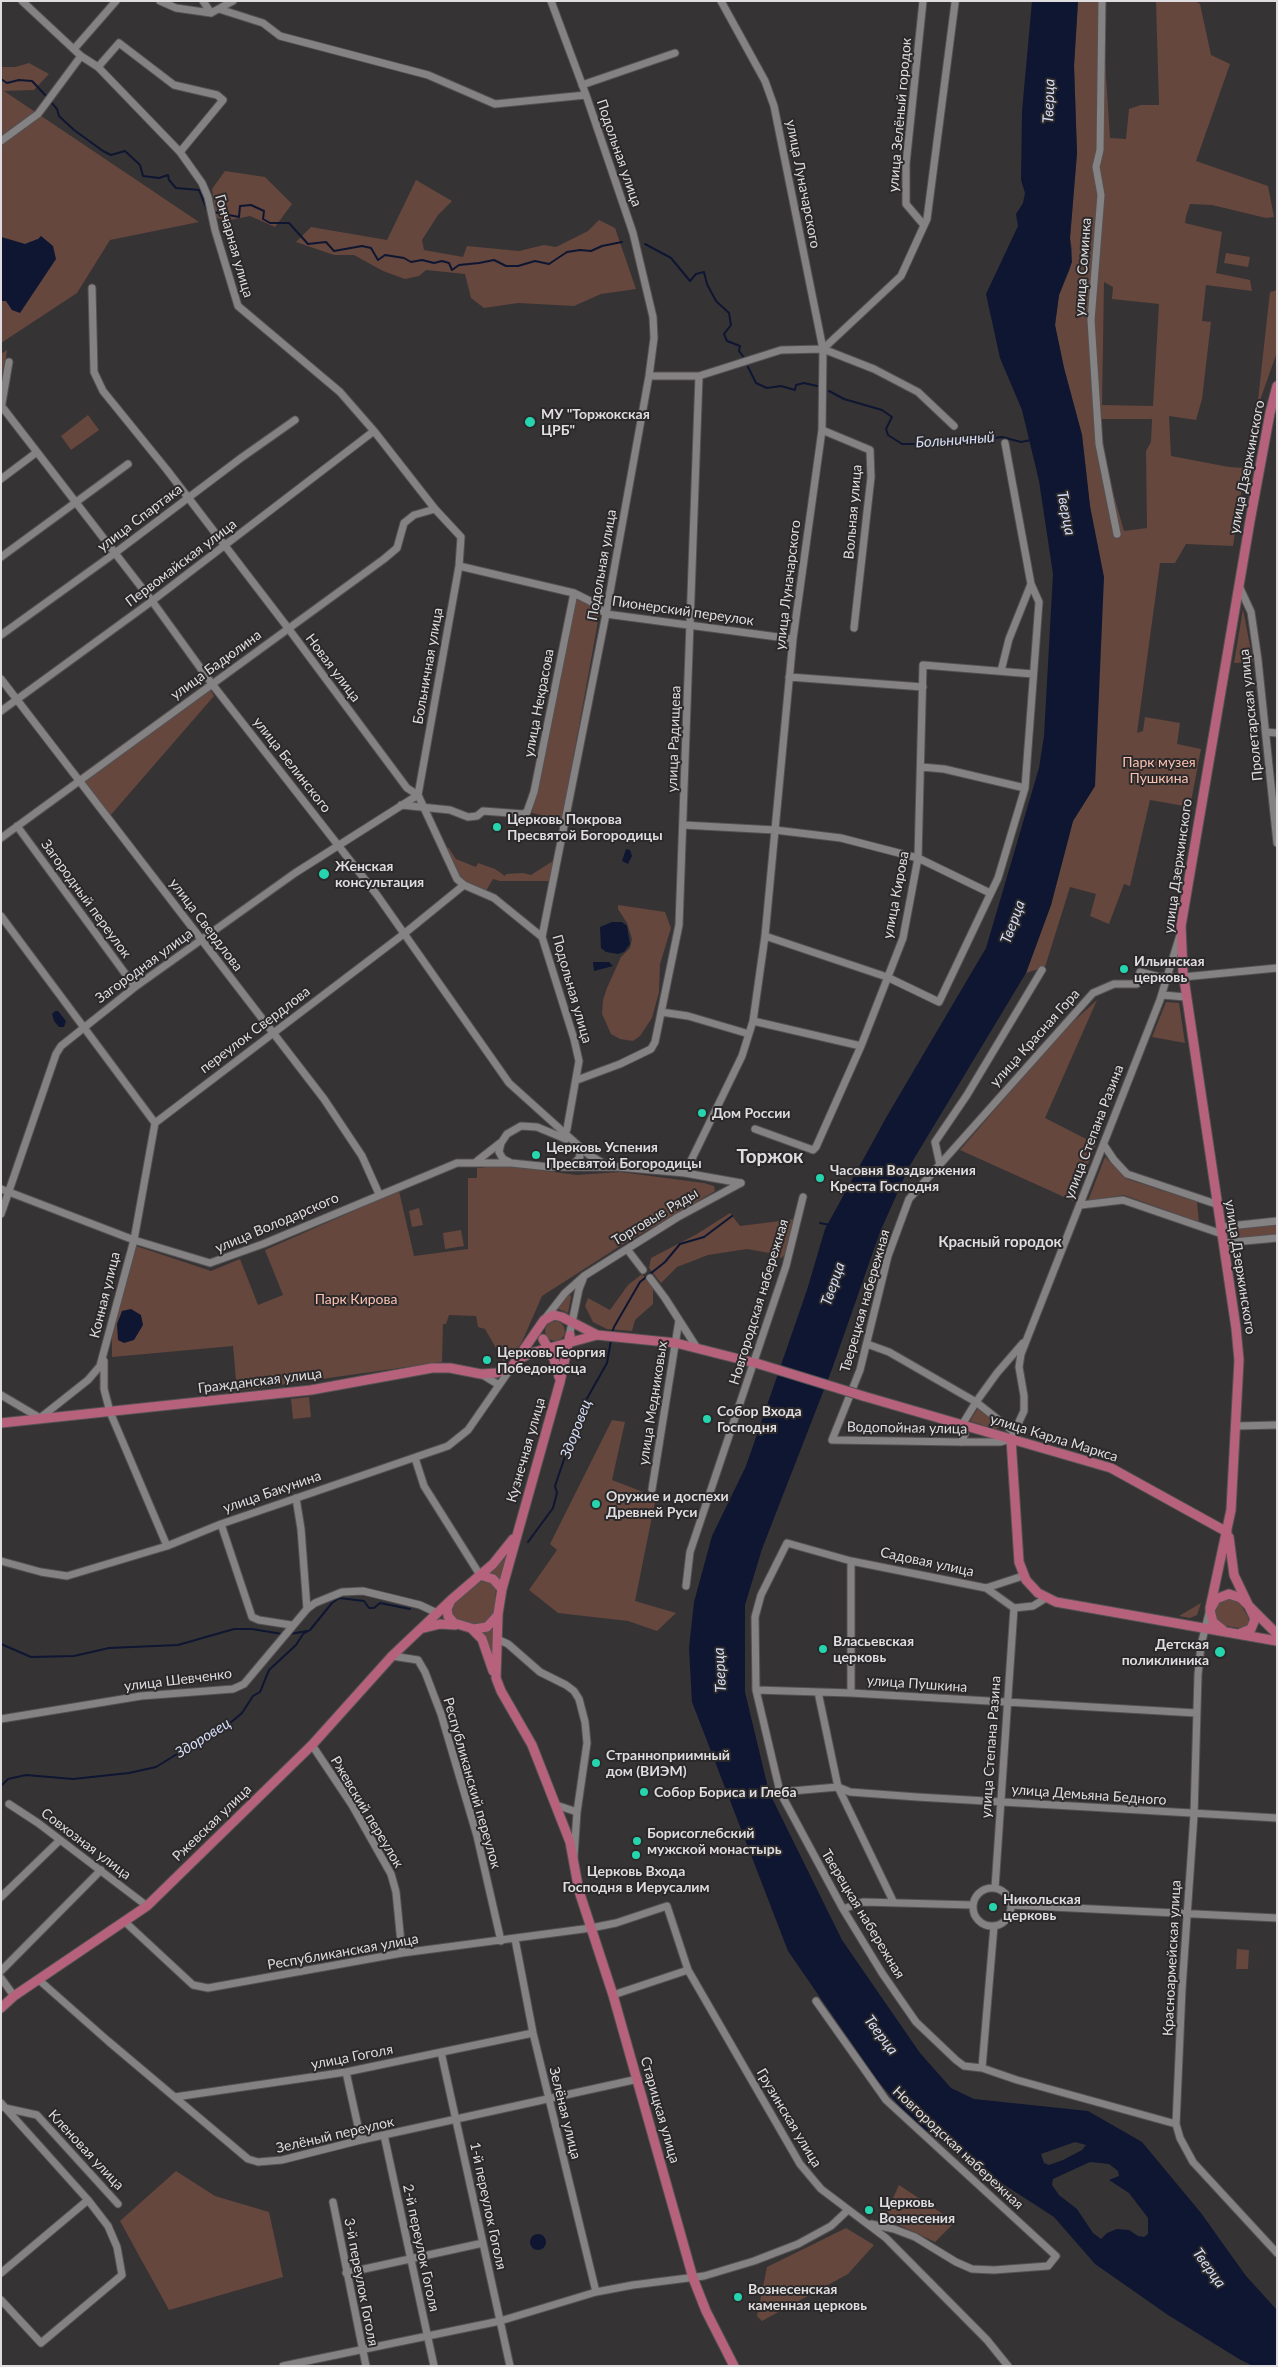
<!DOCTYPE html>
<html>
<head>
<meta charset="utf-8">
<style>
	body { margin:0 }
	#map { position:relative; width:1278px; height:2367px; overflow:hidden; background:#363335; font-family:Lato,sans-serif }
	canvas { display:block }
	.frame { position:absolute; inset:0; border:2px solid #dfdddf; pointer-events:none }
</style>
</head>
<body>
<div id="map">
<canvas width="1278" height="2367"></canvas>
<div class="frame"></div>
</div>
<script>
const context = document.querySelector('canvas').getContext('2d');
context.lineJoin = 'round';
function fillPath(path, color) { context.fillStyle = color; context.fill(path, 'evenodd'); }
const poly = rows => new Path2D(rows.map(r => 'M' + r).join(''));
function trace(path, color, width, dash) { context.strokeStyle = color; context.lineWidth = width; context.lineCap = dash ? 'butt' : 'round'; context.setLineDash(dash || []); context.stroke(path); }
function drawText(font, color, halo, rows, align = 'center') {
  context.font = font + ' Lato,sans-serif'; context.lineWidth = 4; context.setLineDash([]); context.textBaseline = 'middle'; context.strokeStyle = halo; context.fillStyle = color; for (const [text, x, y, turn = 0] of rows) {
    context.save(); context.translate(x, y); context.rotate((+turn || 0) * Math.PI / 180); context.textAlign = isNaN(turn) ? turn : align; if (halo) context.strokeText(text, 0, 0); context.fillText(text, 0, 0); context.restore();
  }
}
const green = poly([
	[1078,1,1101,1,1110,138,1126,139,1129,109,1141,105,1159,105,1156,1,1195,1,1200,4,1211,55,1230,64,1196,161,1268,186,1274,217,1266,218,1212,205,1190,204,1186,216,1185,223,1222,232,1216,273,1250,280,1252,291,1206,285,1202,321,1211,322,1202,399,1196,420,1169,416,1171,456,1229,467,1245,468,1233,546,1186,544,1175,563,1160,563,1137,733,1143,731,1145,717,1180,723,1177,744,1201,749,1190,807,1150,800,1130,886,1124,884,1109,924,1090,916,1096,894,1070,887,1045,967,1026,973,1051,905,1073,821,1095,786,1090,506,1082,435,1064,368,1055,325,1059,295,1070,269,1072,250,1070,238,1077,153,1074,66],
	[1104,282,1113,287,1112,299,1159,304,1153,406,1102,405],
	[1102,419,1152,419,1151,442,1146,451,1147,528,1124,531,1099,444],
	[29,63,49,74,34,90,4,91,199,222,110,240,77,293,1,343,1,301,6,301,12,310,38,239,25,244,1,237,1,67,15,67],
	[225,171,265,177,292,204,275,227,250,216,230,220,216,218,212,189],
	[416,180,452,201,438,215,422,240,424,250,463,257,467,246,519,251,544,245,556,247,588,231,599,220,615,228,636,289,601,294,574,306,518,303,484,308,471,298,465,274,426,270,419,276,405,279,383,271,354,255,334,255,296,242,311,227,387,240],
	[1226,253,1250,257,1248,267,1224,263],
	[1277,290,1277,352,1257,409,1270,292],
	[7,350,1,402,1,354],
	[88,415,99,430,71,450,61,436],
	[575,597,600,610,562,820,532,813],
	[1243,609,1253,662,1234,663],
	[210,689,214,696,109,817,84,782],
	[448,847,456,859,476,867,478,863,495,869,505,876,506,874,523,873,531,875,553,861,551,881,500,881,493,879,486,891,474,887,458,876,445,850],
	[618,905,665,912,671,928,660,964,659,992,652,1018,640,1036,633,1041,620,1039,611,1034,602,1014,603,1000,607,988,621,957,630,948,632,939,627,923,618,909],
	[1097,1000,1045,1118,1096,1144,1073,1201,960,1150,1064,1030],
	[1166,1002,1179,1003,1185,1043,1152,1037],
	[1105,1157,1127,1179,1197,1202,1199,1222,1124,1195,1088,1201],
	[491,1164,577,1175,620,1172,704,1183,714,1186,715,1191,620,1246,542,1296,521,1344,504,1362,485,1329,478,1327,476,1316,449,1315,446,1324,443,1324,442,1362,237,1391,233,1346,112,1357,112,1334,136,1246,211,1271,240,1259,258,1305,283,1295,265,1250,399,1191,414,1256,468,1249,468,1178,477,1178,477,1168,483,1168],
	[419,1208,423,1225,412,1227,409,1211],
	[730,1213,740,1226,796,1219,788,1253,781,1258,769,1253,747,1249,708,1255,677,1267,661,1283,649,1268,651,1258,697,1234],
	[1277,1225,1277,1235,1232,1238,1231,1229],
	[461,1230,464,1246,445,1249,443,1233],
	[642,1274,653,1288,653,1304,635,1320,632,1331,607,1329,593,1322,585,1306,588,1298,610,1310,628,1285],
	[568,1294,570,1294,571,1297,568,1313,556,1308],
	'545 1331a10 10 0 1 1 20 0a10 10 0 1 1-20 0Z',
	[309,1397,311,1417,293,1419,291,1399],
	[978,1408,999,1424,999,1427,995,1429,970,1421],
	[612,1420,625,1422,612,1480,656,1497,635,1601,676,1613,657,1631,628,1621,558,1613,529,1590,557,1550,550,1544],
	[506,1557,501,1580,499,1581,491,1572],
	[483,1580,490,1580,496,1589,494,1616,491,1622,478,1626,459,1623,451,1617,450,1606],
	[1229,1598,1240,1603,1249,1619,1248,1626,1239,1628,1226,1626,1217,1621,1215,1614,1218,1604],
	[1201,1603,1197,1615,1190,1618,1179,1616],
	[494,1627,492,1648,490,1649,482,1631],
	[1237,1949,1249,1950,1248,1969,1236,1969],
	[176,2171,215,2196,269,2212,283,2277,169,2310,120,2221],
	[899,2185,955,2222,935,2242,884,2218],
	[846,2228,874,2245,848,2274,762,2321,757,2316,767,2267]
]);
const water = poly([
	[1032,1,1078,1,1074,66,1077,153,1070,238,1072,262,1059,295,1055,325,1064,368,1082,435,1090,506,1104,577,1095,786,1073,821,1051,905,1026,973,909,1167,880,1232,832,1369,762,1549,745,1605,745,1692,769,1792,842,1940,920,2053,951,2088,974,2099,1088,2111,1142,2142,1201,2213,1246,2276,1277,2310,1277,2366,1253,2366,1239,2359,1168,2315,1095,2264,1054,2217,1003,2184,911,2120,877,2080,788,1951,692,1702,689,1648,694,1602,712,1536,746,1466,807,1290,825,1229,887,1116,986,948,1039,768,1044,736,1053,574,1039,481,1022,410,1000,358,986,294,1018,226,1016,214,1023,203,1025,193,1021,180,1022,111],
	[1075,2142,1086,2145,1082,2150,1063,2160,1049,2165,1044,2163,1041,2154],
	[1090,2162,1109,2164,1118,2171,1119,2176,1109,2180,1129,2193,1148,2218,1148,2234,1144,2237,1138,2236,1129,2230,1117,2229,1107,2233,1101,2239,1093,2233,1077,2209,1059,2195,1052,2185,1053,2179],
	[41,236,53,246,56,259,20,313,12,310,6,301,1,301,1,237,25,244,38,239],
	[626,849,630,850,632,856,628,864,622,861],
	[612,922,622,922,627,926,630,944,624,952,618,954,606,952,601,948,600,927],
	[593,962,609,962,613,966,594,971],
	[55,1011,58,1011,66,1021,64,1027,59,1027,54,1021,52,1014],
	[131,1309,141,1315,143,1325,134,1340,124,1343,118,1340,117,1324,122,1311],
	'530 2242a8 8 0 1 1 16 0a8 8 0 1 1-16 0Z'
]);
const stream = poly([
	[1,79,7,83,19,80,32,81,48,98],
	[51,102,57,109,59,116,74,130,103,151,111,155,125,151,140,165,143,176,159,178,168,175,169,180,176,188,199,190,207,210,209,211],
	[213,212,239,217,240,206,251,205,264,211,263,219,270,223,289,223,308,244,326,242,334,251,362,246,371,248,378,260,385,255,404,258,411,262,422,260,434,263,442,261,449,263,452,270,459,265,479,263,494,260,506,266,518,266,535,261,549,264,567,252,580,250,591,251,602,246,622,242],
	[645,244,671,258,690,281,696,274,704,272,707,284,716,301,729,313,731,325,724,334,727,341,740,346,739,351,745,359],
	[748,367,756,383,767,388,781,386,795,390,796,385,804,383,817,386],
	[829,391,844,399,882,410,892,417,886,429,888,435,902,444,952,444,1002,437,1021,442,1031,440],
	[820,1223,830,1225],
	[612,1333,614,1327,640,1282,665,1262,680,1244,704,1237,732,1216],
	[528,1542,553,1508,557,1493,555,1486,581,1409,607,1363,611,1340],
	[290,1634,307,1631],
	[1,1644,31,1657,74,1656,109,1648,178,1645,234,1629,252,1629,282,1634],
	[1,1786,8,1779,26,1775,73,1779,129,1773,156,1767,203,1738,223,1729,242,1713,253,1696,260,1692,269,1670,296,1645,303,1634,310,1630,332,1603,339,1598,364,1601,369,1608,374,1608,380,1603,410,1609]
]);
const minor = poly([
	[22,1,81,56,98,67,180,152,202,183,208,197,215,230,238,306,340,392,374,431,435,509,461,537,459,566,418,795],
	[160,1,176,8,211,13,233,1],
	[203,1,211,13],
	[551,1,586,95,633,233,653,317,654,338,649,376,606,614,542,937,574,1039,579,1061,567,1129,563,1138],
	[923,1,906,164,906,204,923,224],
	[1102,1,1100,150,1096,167,1101,195,1091,320,1099,444,1117,534],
	[219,9,263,23,280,36,428,75,495,104,586,95],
	[74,49,116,1],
	[98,67,119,43,174,85,217,95,223,100,180,152],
	[582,85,675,53],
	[1,141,38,114,81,56],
	[92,288,94,372,103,391,167,470,288,628,407,788,418,795,457,879,464,885,494,898,542,937],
	[823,349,901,276,927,219,955,3],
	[649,376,699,376,781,350,823,349,874,369,918,392,954,426],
	[3,408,152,601,212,684,377,895,509,1083,589,1155,603,1163,618,1167],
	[1,409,9,362],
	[822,430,870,450,871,477,854,628],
	[1,479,37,452],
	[1,557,128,464],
	[459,566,574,593,590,601,606,614,793,639],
	[1239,586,1251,612,1258,660,1277,843],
	[1,635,115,553,241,458,295,420],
	[1001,671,1009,639,1031,584],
	[789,677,923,687],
	[1,679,324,1099,362,1156,379,1194],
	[1,711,152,601,374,431],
	[1266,732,1277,733],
	[921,767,944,769,1025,788],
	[401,805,450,810,468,817,477,816,483,811,523,814,527,812,534,792,574,593],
	[683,825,775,830,841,838,918,858,990,893],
	[17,826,135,987],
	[1,838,384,559,397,548,404,523,414,515,435,509],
	[1,916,155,1123],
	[1180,935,1167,977,1160,1000,1021,1354,1019,1367,1024,1396,1024,1411,1011,1439,1000,1442,961,1442,832,1440,860,1370,888,1256,909,1199,1093,993,1114,984,1137,984,1140,972,1160,977,1183,977,1277,968],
	[765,936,887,977,939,1002,998,878,1025,788,1039,602,1031,584,1005,443],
	[1162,995,1186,997],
	[661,1012,688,1016,749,1034],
	[753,1021,861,1046],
	[577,1080,620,1064,651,1049,655,1042,679,925,699,376],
	[755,1129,813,1150,816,1147,861,1046,903,938,918,858,923,665,1033,674],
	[566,1139,537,1127,521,1126,507,1134,501,1143,499,1152,503,1159,511,1163,550,1167,618,1167,685,1173,741,1183],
	[1104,1145,1114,1160,1127,1174,1216,1204],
	[477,1161,500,1143],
	[940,1165,935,1142,967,1095,1042,970],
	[572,1166,580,1157,579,1147],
	[685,1173,742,1056,753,1021,765,936,793,639,822,430,823,349,774,106,765,81,721,1],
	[1,1189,134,1240,210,1263,263,1244,457,1163,511,1163],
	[1081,1205,1123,1200,1222,1234],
	[1,1214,56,1054,61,1046,135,987,295,873,418,795],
	[1220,1227,1277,1221],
	[1223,1243,1277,1238],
	[627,1249,643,1270],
	[650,1278,665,1298,697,1348],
	[544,1320,565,1293,584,1276,678,1217,741,1183],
	[570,1332,579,1289,583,1279],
	[867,1344,889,1352,976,1402,1014,1432],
	[104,1361,104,1389,110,1412,167,1546],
	[481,1374,499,1385],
	[1,1395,40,1418,88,1380,100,1366,134,1240,155,1123,405,933,464,885],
	[1237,1426,1277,1425],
	[961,1442,965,1434,962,1425,976,1402,997,1373,1023,1343],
	[415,1458,424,1486,480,1575],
	[652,1489,679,1320],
	[296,1498,301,1529,307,1609],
	[221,1524,252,1617,259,1620,291,1625],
	[1,1561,41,1572,67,1576,167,1546,221,1524,448,1446,468,1430,511,1368],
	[1023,1576,986,1588,851,1561,787,1543,761,1595,755,1617,756,1690,780,1792,843,1909,882,1973,916,2022,956,2060,964,2066,982,2068,1017,2080,1176,2124],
	[686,1586,690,1552,786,1266,803,1197],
	[986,1588,1014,1608,1033,1606,1046,1598],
	[1210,1609,1201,1645,1198,1675,1194,1815,1182,1989,1176,2124,1180,2138,1193,2162,1277,2253],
	[497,1639,508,1644,540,1672,566,1685,574,1691,579,1699,585,1722,587,1743,577,1812,574,1856],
	[392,1656,418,1660,425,1672,441,1714,477,1836,501,1941],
	[756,1690,851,1693,1196,1713],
	[818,1692,838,1787,893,1901],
	[851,1693,851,1561],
	[1,1719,141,1696,233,1689,244,1684,307,1609,315,1603,342,1592,363,1591,420,1605,437,1613],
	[312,1745,352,1805,391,1874,396,1892,402,1953],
	[780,1792,838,1787,850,1792,917,1797,1277,1818],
	[9,1804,38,1823,147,1906],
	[556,1805,577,1812],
	[995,1888,1014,1608],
	'973 1907a19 19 0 1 1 38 0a19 19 0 1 1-38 0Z',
	[1,1897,60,1840],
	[1011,1905,1277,1918],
	[843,1909,863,1902,973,1905],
	[124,1921,193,1985,208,1988,402,1953,591,1928,616,1923,667,1906,688,1970,800,2164,821,2189,886,2238,987,2340,1008,2366],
	[515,1939,533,2033,596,2292],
	[1,1971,101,1870],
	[1,1978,14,1996],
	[39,1980,108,2041,248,2159,258,2162,282,2160,361,2140,638,2079],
	[613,1995,688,1970],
	[816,2001,886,2100,1056,2256,1048,2266,994,2270,972,2269,956,2262,915,2237,894,2229,871,2224],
	[441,2052,510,2366],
	[982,2068,994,1926],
	[346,2072,361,2140],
	[175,2097,346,2072,533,2033],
	[1,2103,88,2200,108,2226,117,2247,122,2275,41,2343,1,2300],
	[5,2108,37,2115,118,2204],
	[384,2135,434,2366],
	[333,2202,366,2366],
	[1,2273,88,2200],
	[346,2273,483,2243],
	[283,2366,500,2321,596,2292,633,2285,704,2276,754,2261,798,2244,831,2226,848,2210]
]);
const major = poly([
	[570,1335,560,1382,502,1589,498,1614,496,1678,501,1691,532,1745,570,1842,579,1891,613,1995,693,2278,706,2311,734,2366],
	[543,1339,554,1359,559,1377],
	[519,1359,531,1353,597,1335],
	[863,1396,1111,1468,1227,1532],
	[1,1423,311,1390,432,1368,450,1368,481,1374,496,1373,511,1368,544,1320,554,1315,562,1317,597,1335,676,1343,759,1364],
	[1011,1439,1019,1562,1026,1580,1038,1593,1056,1602,1277,1641],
	[1229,1537,1234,1575,1255,1619,1251,1629,1241,1633],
	[480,1575,493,1579,502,1589],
	[1210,1608,1231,1510,1239,1360,1236,1328,1183,972,1181,926,1250,521,1270,413,1277,386],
	[498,1615,487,1627,474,1629,454,1623,448,1616,447,1609,451,1600,493,1564,513,1539],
	[424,1628,440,1624,455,1625],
	[471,1628,482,1639,493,1671],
	[1223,1630,1213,1622,1210,1610,1216,1599,1229,1594,1241,1598,1277,1634],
	[1,2008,14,1996,147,1906,312,1745,392,1656,451,1600]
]);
const majorBridge = poly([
	[759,1364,863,1396]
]);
const markers = [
	[530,422,6,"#26d5ae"],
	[497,827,5,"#26d5ae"],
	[324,874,6,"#26d5ae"],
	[1124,969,5,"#26d5ae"],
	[702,1113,5,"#26d5ae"],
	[536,1155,5,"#26d5ae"],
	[820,1178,5,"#26d5ae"],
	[487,1360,5,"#26d5ae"],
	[707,1419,5,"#26d5ae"],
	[596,1504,5,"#26d5ae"],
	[823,1649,5,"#26d5ae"],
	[1220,1652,6,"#26d5ae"],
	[596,1763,5,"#26d5ae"],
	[644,1792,5,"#26d5ae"],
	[637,1841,5,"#26d5ae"],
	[636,1855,5,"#26d5ae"],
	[993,1907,5,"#26d5ae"],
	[869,2210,5,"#26d5ae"],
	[738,2297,5,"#26d5ae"]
];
const streetNames = [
	["улица Зелёный городок",900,115,-85],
	["Подольная улица",619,153,71],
	["улица Луначарского",803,184,79],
	["Гончарная улица",234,246,74],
	["улица Соминка",1083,267,-86],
	["улица Дзержинского",1247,467,-79],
	["Вольная улица",853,512,-85],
	["улица Спартака",140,518,-37],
	["Первомайская улица",181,563,-37],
	["Подольная улица",602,565,-80],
	["улица Луначарского",788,585,-83],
	["Пионерский переулок",683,611,8],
	["улица Бадюлина",216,665,-36],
	["Больничная улица",428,666,-80],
	["Новая улица",333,668,53],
	["улица Некрасова",539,703,-79],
	["Пролетарская улица",1251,715,-96],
	["улица Радищева",674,739,-88],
	["улица Белинского",292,765,52],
	["улица Дзержинского",1178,866,-82],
	["улица Кирова",896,895,-79],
	["Загородный переулок",86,899,54],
	["улица Свердлова",206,925,53],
	["Загородная улица",144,966,-36],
	["Подольная улица",572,989,74],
	["переулок Свердлова",255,1030,-37],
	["улица Красная Гора",1035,1038,-48],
	["улица Степана Разина",1094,1132,-69],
	["Торговые Ряды",655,1217,-31],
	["улица Володарского",277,1223,-23],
	["улица Дзержинского",1240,1267,81],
	["Конная улица",105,1295,-76],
	["Тверецкая набережная",865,1301,-74],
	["Новгородская набережная",759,1302,-73],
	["Гражданская улица",260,1381,-7],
	["улица Медниковых",653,1403,-81],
	["Водопойная улица",907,1428,1],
	["улица Карла Маркса",1054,1438,17],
	["Кузнечная улица",526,1450,-74],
	["улица Бакунина",272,1492,-19],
	["Садовая улица",927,1562,12],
	["улица Шевченко",178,1680,-7],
	["улица Пушкина",917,1684,4],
	["улица Степана Разина",991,1747,-86],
	["Республиканский переулок",472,1783,74],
	["улица Демьяна Бедного",1089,1795,4],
	["Ржевский переулок",367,1812,59],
	["Ржевская улица",212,1823,-44],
	["Совхозная улица",86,1844,37],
	["Тверецкая набережная",863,1914,59],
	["Республиканская улица",343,1952,-10],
	["Красноармейская улица",1172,1958,-87],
	["улица Гоголя",352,2057,-11],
	["Старицкая улица",660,2110,74],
	["Зелёная улица",565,2113,76],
	["Грузинская улица",789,2118,59],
	["Зелёный переулок",335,2135,-13],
	["Новгородская набережная",958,2148,43],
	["Кленовая улица",86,2150,47],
	["1-й переулок Гоголя",488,2206,78],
	["2-й переулок Гоголя",421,2248,78],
	["3-й переулок Гоголя",361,2282,79]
];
const poiNames = [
	["МУ \"Торжокская",541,414],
	["ЦРБ\"",541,430],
	["Церковь Покрова",507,819],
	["Пресвятой Богородицы",507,835],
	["Женская",335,866],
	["консультация",335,882],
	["Ильинская",1134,961],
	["церковь",1134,977],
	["Дом России",712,1113],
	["Церковь Успения",546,1147],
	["Пресвятой Богородицы",546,1163],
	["Часовня Воздвижения",830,1170],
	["Креста Господня",830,1186],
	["Церковь Георгия",497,1352],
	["Победоносца",497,1368],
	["Собор Входа",717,1411],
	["Господня",717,1427],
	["Оружие и доспехи",606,1496],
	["Древней Руси",606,1512],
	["Власьевская",833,1641],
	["церковь",833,1657],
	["Детская",1209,1644,"right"],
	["поликлиника",1209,1660,"right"],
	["Странноприимный",606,1755],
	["дом (ВИЭМ)",606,1771],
	["Собор Бориса и Глеба",654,1792],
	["Борисоглебский",647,1833],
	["мужской монастырь",647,1849],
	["Церковь Входа",636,1871,"center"],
	["Господня в Иерусалим",636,1887,"center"],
	["Никольская",1003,1899],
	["церковь",1003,1915],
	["Церковь",879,2202],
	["Вознесения",879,2218],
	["Вознесенская",748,2289],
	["каменная церковь",748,2305]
];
const parkNames = [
	["Парк музея",1159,762],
	["Пушкина",1159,778],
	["Парк Кирова",356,1299]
];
const waterNames = [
	["Тверца",1049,101,-88],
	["Больничный",955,440,-4],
	["Тверца",1066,513,79],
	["Тверца",1013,922,-70],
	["Тверца",833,1284,-71],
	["Здоровец",576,1429,-69],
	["Тверца",720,1670,-93],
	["Здоровец",203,1738,-32],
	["Тверца",881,2035,53],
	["Тверца",1209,2268,54]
];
const neighbourhoodNames = [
	["Красный городок",1000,1242]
];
const districtNames = [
	["Торжок",770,1157]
];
fillPath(green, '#65473e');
fillPath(water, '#0e1632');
trace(stream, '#0e1632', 2);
trace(minor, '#545153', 9);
trace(major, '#545153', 11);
trace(minor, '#858284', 7);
trace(major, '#b7627c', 9);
trace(majorBridge, '#545153', 11, []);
trace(majorBridge, '#b7627c', 9);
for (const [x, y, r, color] of markers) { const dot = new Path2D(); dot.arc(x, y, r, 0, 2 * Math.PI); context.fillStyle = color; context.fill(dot); trace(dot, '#2c292b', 2); }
drawText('14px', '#dfdddf', '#2c292b', streetNames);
drawText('bold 14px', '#dfdddf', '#2c292b', poiNames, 'left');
drawText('14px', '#fbc2b1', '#2c292b', parkNames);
drawText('italic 15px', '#d4ddf6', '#2c292b', waterNames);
drawText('bold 15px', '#dfdddf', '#2c292b', neighbourhoodNames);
drawText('bold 19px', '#dfdddf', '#2c292b', districtNames);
</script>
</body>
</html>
